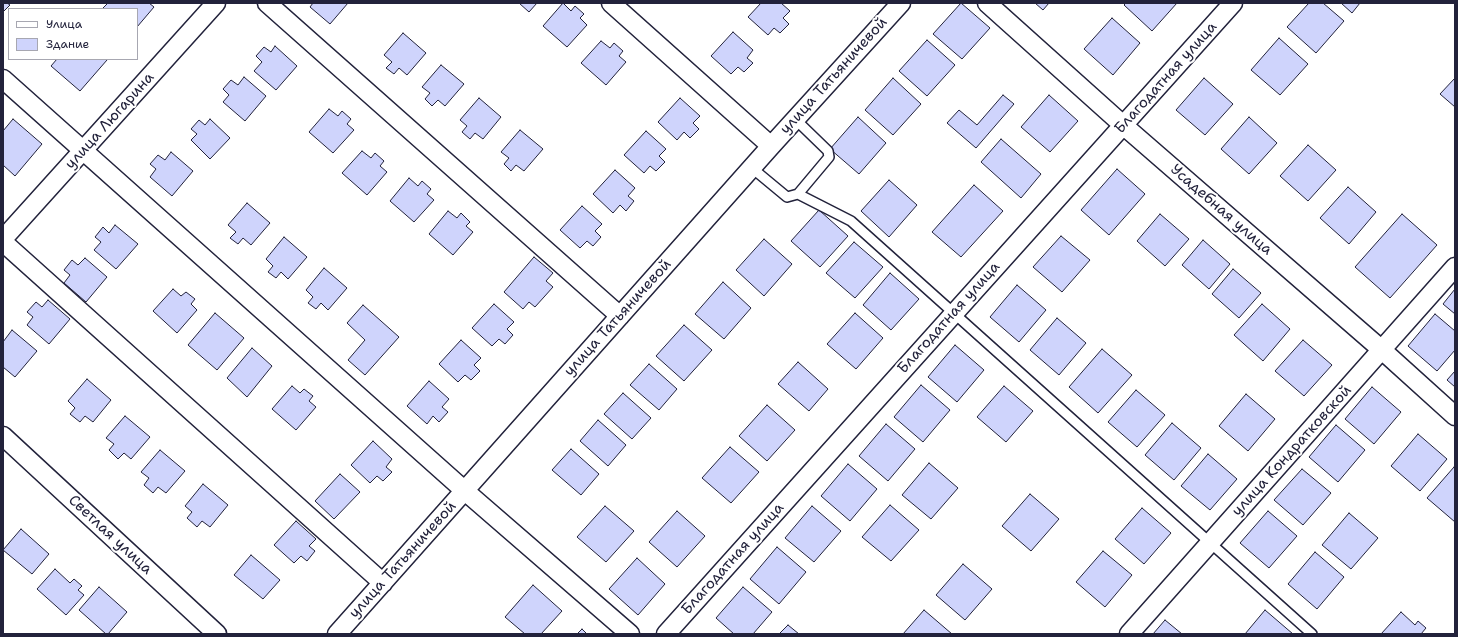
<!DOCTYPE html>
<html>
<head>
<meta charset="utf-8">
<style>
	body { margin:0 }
	#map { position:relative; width:1458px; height:637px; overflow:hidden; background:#fff; font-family:"Shantell Sans",sans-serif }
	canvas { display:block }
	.frame { position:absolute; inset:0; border:4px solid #22223b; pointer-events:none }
	.legend { position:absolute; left:8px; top:8px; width:130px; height:52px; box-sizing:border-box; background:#fff; border:1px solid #a7a7b1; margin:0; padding:5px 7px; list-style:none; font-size:12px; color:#22223b }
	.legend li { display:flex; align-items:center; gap:8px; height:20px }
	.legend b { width:20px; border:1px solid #a7a7b1 }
</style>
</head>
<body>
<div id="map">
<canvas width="1458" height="637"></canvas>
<div class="frame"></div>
<ul class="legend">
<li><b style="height:5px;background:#fff"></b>Улица</li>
<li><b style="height:11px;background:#cfd4fc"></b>Здание</li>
</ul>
</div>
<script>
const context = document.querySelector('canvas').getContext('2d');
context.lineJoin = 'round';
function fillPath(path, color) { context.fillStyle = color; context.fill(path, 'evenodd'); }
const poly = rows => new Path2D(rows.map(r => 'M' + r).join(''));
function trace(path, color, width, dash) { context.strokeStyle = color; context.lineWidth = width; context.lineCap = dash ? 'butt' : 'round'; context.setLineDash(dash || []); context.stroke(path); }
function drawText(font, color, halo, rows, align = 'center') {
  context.font = font + ' "Shantell Sans",sans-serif'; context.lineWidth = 4; context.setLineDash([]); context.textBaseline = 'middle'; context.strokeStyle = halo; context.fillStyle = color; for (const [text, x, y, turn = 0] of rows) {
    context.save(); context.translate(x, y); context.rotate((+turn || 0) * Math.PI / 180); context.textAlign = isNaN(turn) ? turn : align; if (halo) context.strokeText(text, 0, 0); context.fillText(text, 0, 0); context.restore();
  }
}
const building = poly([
	[3,3,7,3,10,5,3,12,3,3],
	[108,3,149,3,154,7,137,27,137,9,102,9,108,3],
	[313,3,348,3,330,24,310,7,313,3],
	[519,3,537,3,529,12,519,3],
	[563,3,571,11,575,6,584,14,580,18,587,25,567,47,543,26,563,3],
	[761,3,781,3,790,11,783,18,789,24,780,33,774,28,768,35,748,17,761,3],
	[961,3,990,28,962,59,933,34,961,3],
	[1035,3,1049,3,1043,10,1035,3],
	[1126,3,1177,3,1152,31,1124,5,1126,3],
	[1309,3,1323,3,1344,21,1316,53,1287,27,1309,3],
	[1341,3,1360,3,1352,13,1341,3],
	[1112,18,1140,43,1113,75,1084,49,1112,18],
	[733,32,753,50,747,58,753,63,744,72,738,67,731,74,711,56,733,32],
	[403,33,426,53,407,75,399,68,394,74,386,68,392,62,384,55,403,33],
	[1279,38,1308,64,1280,95,1251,70,1279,38],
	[927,40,955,65,927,96,899,71,927,40],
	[601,41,610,48,614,43,623,51,619,56,626,62,606,85,581,63,601,41],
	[275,46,297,66,276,90,254,71,262,62,256,56,264,47,271,52,275,46],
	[57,59,106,59,107,60,80,91,51,66,57,59],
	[441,65,464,84,445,106,438,100,432,106,425,99,430,93,422,87,441,65],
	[244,77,266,96,245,121,223,102,229,95,223,89,231,80,238,85,244,77],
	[893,78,921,104,893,135,865,110,893,78],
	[1204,78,1233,104,1205,135,1176,110,1204,78],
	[1455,78,1455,107,1440,94,1455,78],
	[1003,95,1014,104,976,148,947,123,959,110,977,125,1003,95],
	[1049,95,1078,121,1050,152,1021,127,1049,95],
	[479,98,501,117,483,139,475,133,470,139,462,132,467,126,460,120,479,98],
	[680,98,700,116,693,123,699,129,690,138,684,132,677,140,658,122,680,98],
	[329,109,338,116,342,111,351,119,347,124,354,130,333,153,309,132,329,109],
	[858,117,886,143,859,174,830,149,858,117],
	[1249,117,1277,143,1249,174,1221,149,1249,117],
	[13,119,42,144,15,176,3,165,3,131,13,119],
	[210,119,230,138,210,159,191,140,197,134,191,129,199,120,205,125,210,119],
	[520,130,543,149,524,171,516,165,511,171,504,164,509,158,501,152,520,130],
	[646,131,666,149,659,156,665,162,656,171,650,166,644,173,624,155,646,131],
	[1001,139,1041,174,1021,198,981,162,1001,139],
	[1308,145,1336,170,1308,201,1280,176,1308,145],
	[362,151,371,158,375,153,384,161,380,166,387,172,367,195,342,173,362,151],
	[171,152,193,171,172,196,150,177,156,169,150,164,158,155,165,160,171,152],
	[1117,169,1145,194,1109,235,1081,210,1117,169],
	[615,170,635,188,628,196,634,201,626,211,620,205,613,213,593,194,615,170],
	[409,178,418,186,422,181,431,189,427,194,434,200,414,222,390,201,409,178],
	[889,180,917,205,889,237,861,211,889,180],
	[974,185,1003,211,961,257,932,232,974,185],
	[1348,187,1376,212,1349,244,1320,218,1348,187],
	[247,203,270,223,251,245,243,238,238,244,230,238,236,232,228,225,247,203],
	[582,206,602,224,595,231,601,237,593,246,587,241,580,248,560,230,582,206],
	[819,210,848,236,820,267,791,241,819,210],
	[448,211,457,218,461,213,470,222,466,226,473,232,453,255,429,234,448,211],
	[1160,214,1189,239,1165,266,1137,241,1160,214],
	[1402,214,1437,245,1390,298,1355,267,1402,214],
	[115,225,138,244,116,269,94,250,101,242,95,237,103,227,109,233,115,225],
	[1061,236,1090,260,1062,292,1033,267,1061,236],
	[284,237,307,257,288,279,281,272,276,278,268,272,273,266,266,259,284,237],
	[764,239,792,264,764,296,736,270,764,239],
	[1203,240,1230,264,1209,289,1182,265,1203,240],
	[854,242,883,267,855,298,826,273,854,242],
	[534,257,553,273,546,281,553,287,535,307,529,302,523,309,504,292,534,257],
	[85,258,107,277,86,302,64,283,70,275,64,270,72,260,78,265,85,258],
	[324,268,347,288,328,310,321,303,316,309,308,303,313,297,306,290,324,268],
	[1233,269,1261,293,1239,318,1212,294,1233,269],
	[890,273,919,299,891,330,863,305,890,273],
	[723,282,751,308,724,339,695,314,723,282],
	[1017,285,1046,310,1019,342,990,317,1017,285],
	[173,289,181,296,186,292,195,299,191,304,197,310,177,333,153,311,173,289],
	[1455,289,1455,314,1443,304,1455,289],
	[48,300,70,319,49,344,27,325,33,317,27,312,36,302,42,307,48,300],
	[494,304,514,322,507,329,513,335,505,344,499,339,492,346,472,328,494,304],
	[1262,304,1290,329,1263,361,1234,335,1262,304],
	[363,305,399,337,365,375,348,360,365,340,347,323,363,305],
	[215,313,244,338,217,370,188,345,215,313],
	[855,313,883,338,856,369,827,344,855,313],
	[1435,314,1455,331,1455,350,1437,371,1408,346,1435,314],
	[1057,318,1086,343,1059,375,1030,350,1057,318],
	[684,325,712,350,684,381,656,356,684,325],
	[12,330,37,351,15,377,3,367,3,342,12,330],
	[461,340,481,358,474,365,480,371,471,380,465,375,458,382,439,364,461,340],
	[1303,340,1332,365,1304,396,1275,371,1303,340],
	[955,345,984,370,957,402,928,377,955,345],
	[252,348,272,366,247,397,227,378,252,348],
	[1102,349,1132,375,1098,413,1069,387,1102,349],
	[798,362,828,389,809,411,778,384,798,362],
	[649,364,677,389,659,410,630,385,649,364],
	[1455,371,1455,387,1447,380,1455,371],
	[87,379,111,400,93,422,85,416,80,422,70,414,75,408,68,401,87,379],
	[429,381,449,399,442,407,448,412,439,422,433,416,427,424,407,406,429,381],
	[921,385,950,410,923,442,894,417,921,385],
	[292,386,300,393,304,389,313,396,309,401,316,407,296,430,272,409,292,386],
	[1004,386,1033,411,1006,442,977,417,1004,386],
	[1372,387,1401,412,1374,444,1345,419,1372,387],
	[1136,390,1165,415,1137,447,1108,422,1136,390],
	[623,393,651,418,632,439,604,414,623,393],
	[1246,394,1275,419,1248,451,1219,426,1246,394],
	[767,405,795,430,767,461,739,436,767,405],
	[125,416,150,437,131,459,124,453,118,459,109,450,114,444,106,438,125,416],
	[598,420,626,445,608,466,580,441,598,420],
	[1172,423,1201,448,1174,480,1145,455,1172,423],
	[886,424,915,449,888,481,859,456,886,424],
	[1336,425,1365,450,1338,482,1309,457,1336,425],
	[1418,434,1447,459,1420,491,1391,466,1418,434],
	[373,441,392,459,386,467,392,472,383,481,377,476,370,483,351,465,373,441],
	[730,447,759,472,731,503,702,478,730,447],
	[571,449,599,474,581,495,552,470,571,449],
	[160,450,185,471,166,493,158,487,153,493,144,485,149,478,141,472,160,450],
	[1208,454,1237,479,1210,510,1181,486,1208,454],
	[929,463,958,488,931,519,902,495,929,463],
	[848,464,877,489,850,521,821,496,848,464],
	[1454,467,1455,467,1455,522,1427,498,1454,467],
	[1302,469,1331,493,1303,525,1274,500,1302,469],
	[340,474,360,492,334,519,315,501,340,474],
	[203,484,228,505,210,527,202,521,197,527,187,518,192,512,185,506,203,484],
	[1030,494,1059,519,1031,551,1002,526,1030,494],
	[890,505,919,530,891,561,862,537,890,505],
	[605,506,634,531,606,562,577,537,605,506],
	[812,506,841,531,814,562,785,538,812,506],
	[1142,508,1171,533,1144,564,1115,539,1142,508],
	[677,511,705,536,677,567,649,542,677,511],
	[1268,511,1297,536,1269,568,1240,543,1268,511],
	[1349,513,1378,538,1351,569,1322,545,1349,513],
	[296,521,316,539,309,546,315,551,307,561,301,556,294,563,274,545,296,521],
	[21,529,49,554,32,574,3,550,21,529],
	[777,547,806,572,779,604,750,579,777,547],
	[1103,551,1132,575,1105,607,1076,582,1103,551],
	[1315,552,1344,577,1317,609,1288,584,1315,552],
	[251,555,280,580,263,599,234,575,251,555],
	[637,558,665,584,638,615,609,589,637,558],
	[963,564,992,589,965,620,936,595,963,564],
	[55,569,70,583,74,579,82,586,78,590,84,595,66,615,37,589,55,569],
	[533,585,562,611,541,634,525,634,505,617,533,585],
	[99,587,127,612,108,634,106,634,79,610,99,587],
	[743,587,772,612,753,634,734,634,716,618,743,587],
	[924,610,952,634,903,634,924,610],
	[1265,610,1293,634,1245,634,1265,610],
	[1401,612,1415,625,1418,621,1426,628,1421,634,1381,634,1401,612],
	[1165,620,1182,634,1153,634,1165,620],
	[788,625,799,634,779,634,788,625],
	[582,629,587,634,577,634,582,629]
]);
const lane = poly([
	[795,119,828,151,829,157,798,194],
	[752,168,787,197,798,194,851,221,1312,634]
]);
const street = poly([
	[267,3,620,316],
	[611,3,771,146],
	[987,3,1123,125,1382,350,1455,416],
	[3,79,465,491,630,634],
	[3,239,216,3],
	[3,242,383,583],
	[3,436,217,634],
	[337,634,771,146,901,3],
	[666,634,1233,3],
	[1129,634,1455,267]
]);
const streetNames = [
	["улица Татьяничевой",834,76,-48],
	["Благодатная улица",1166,78,-48],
	["улица Люгарина",110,121,-48],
	["Усадебная улица",1221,210,41],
	["улица Татьяничевой",618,318,-48],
	["Благодатная улица",949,318,-48],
	["улица Кондратковской",1292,451,-48],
	["Светлая улица",110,535,43],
	["Благодатная улица",733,559,-48],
	["улица Татьяничевой",403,560,-48]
];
fillPath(building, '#cfd4fc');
trace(building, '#22223b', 1);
trace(lane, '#22223b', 12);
trace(street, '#22223b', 21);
trace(lane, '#fff', 9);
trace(street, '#fff', 18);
drawText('15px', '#22223b', '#fff', streetNames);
</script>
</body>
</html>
